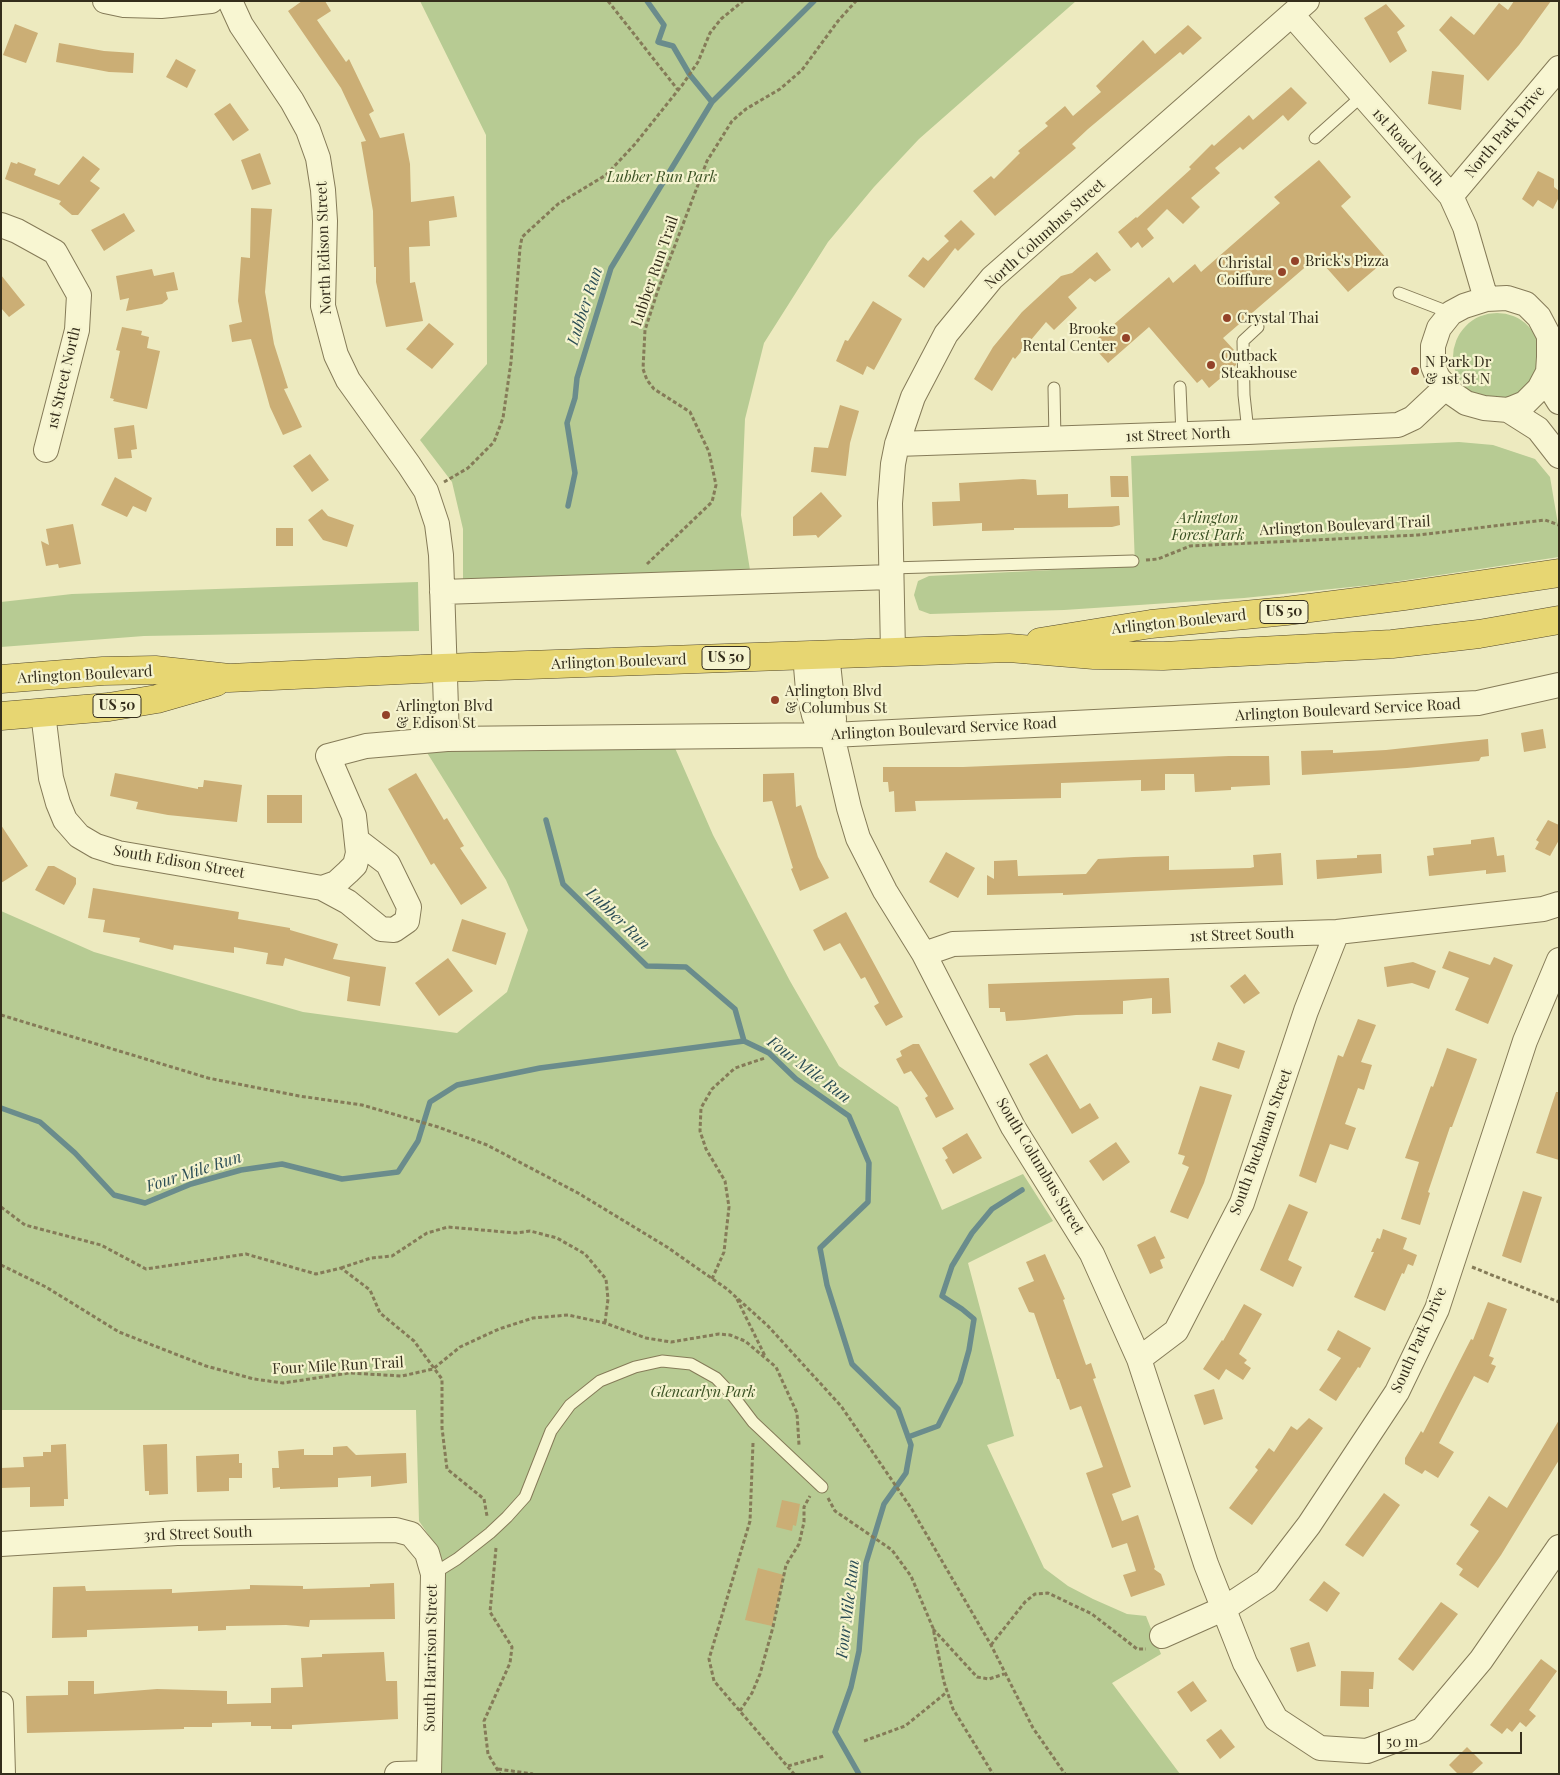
<!DOCTYPE html>
<html>
<head>
<meta charset="utf-8">
<style>
	body { margin:0 }
	#map { position:relative; width:1560px; height:1775px; overflow:hidden; background:#edeabf; font-family:"Playfair Display",serif }
	canvas { display:block }
	.frame { position:absolute; inset:0; border:2px solid #352e1c; pointer-events:none }
	.scale { position:absolute; left:1378px; top:1732px; width:144px; height:22px; box-sizing:border-box; border:2px solid #352e1c; border-top:0; padding-left:6px; font-size:15px; line-height:18px; white-space:nowrap; color:#352e1c; -webkit-text-stroke:4px #f5f3ce; paint-order:stroke }
</style>
</head>
<body>
<div id="map">
<canvas width="1560" height="1775"></canvas>
<div class="frame"></div>
<div class="scale">50 m</div>
</div>
<script>
const context = document.querySelector('canvas').getContext('2d');
context.lineJoin = 'round';
function fillPath(path, color) { context.fillStyle = color; context.fill(path, 'evenodd'); }
const poly = rows => new Path2D(rows.map(r => 'M' + r).join(''));
function trace(path, color, width, dash) { context.strokeStyle = color; context.lineWidth = width; context.lineCap = dash ? 'butt' : 'round'; context.setLineDash(dash || []); context.stroke(path); }
function drawText(font, color, halo, rows, align = 'center') {
  context.font = font + ' "Playfair Display",serif'; context.lineWidth = 4.5; context.setLineDash([]); context.textBaseline = 'middle'; context.strokeStyle = halo; context.fillStyle = color; for (const [text, x, y, turn = 0] of rows) {
    context.save(); context.translate(x, y); context.rotate((+turn || 0) * Math.PI / 180); context.textAlign = isNaN(turn) ? turn : align; if (halo) context.strokeText(text, 0, 0); context.fillText(text, 0, 0); context.restore();
  }
}
const green = poly([
	[420,1,1076,1,919,139,874,187,828,242,764,343,745,419,741,515,750,570,463,582,463,529,452,482,420,440,487,364,486,135],
	'1453 357a44 44 0 1 1 88 0a44 44 0 1 1-88 0Z',
	[1459,442,1493,445,1535,459,1550,477,1559,530,1559,557,1380,584,1244,598,1064,610,930,614,919,610,914,595,918,581,929,576,1135,566,1131,456],
	[418,582,419,631,144,636,1,647,1,602,72,594],
	[675,748,713,835,790,981,839,1066,898,1107,942,1210,1023,1174,1053,1221,968,1263,1014,1436,987,1445,1044,1568,1068,1586,1093,1599,1127,1614,1146,1616,1161,1654,1112,1683,1180,1774,440,1774,444,1584,440,1552,419,1521,416,1410,1,1410,1,911,94,952,303,1012,457,1033,507,992,528,930,506,880,426,751]
]);
const stream = poly([
	[647,1,664,25,658,42,673,46,690,75,712,102],
	[568,506,575,473,567,423,575,398,577,378,611,268,712,102,814,1],
	[546,820,563,884,647,966,686,967,735,1009,744,1041],
	[1,1108,40,1122,75,1153,114,1195,145,1203,191,1184,241,1170,282,1164,342,1179,398,1172,418,1141,430,1102,457,1085,540,1068,744,1041,769,1053,796,1079,849,1116,869,1163,868,1202,820,1248,827,1285,852,1364,898,1409,911,1445,906,1473,884,1504,866,1563,859,1651,851,1687,835,1732,859,1774],
	[908,1437,938,1426,960,1382,969,1350,974,1319,962,1309,942,1296,952,1266,972,1233,992,1209,1022,1190]
]);
const building = poly([
	[302,1,325,1,331,11,317,20,346,62,349,59,374,111,369,114,380,138,404,133,410,164,411,202,454,196,457,217,429,221,430,246,409,247,410,283,415,282,423,321,386,327,376,282,376,267,374,267,373,211,361,142,366,141,341,88,288,11],
	[1514,1,1551,1,1519,45,1488,81,1439,30,1451,16,1474,35,1499,3,1508,10],
	[1386,4,1405,26,1397,32,1407,51,1390,63,1364,18],
	[15,24,38,33,26,63,3,55],
	[1188,25,1202,38,1183,55,1180,52,1088,129,1072,144,1076,148,995,216,973,191,991,176,994,179,1020,153,1018,151,1048,126,1045,123,1065,106,1073,116,1101,92,1096,86,1143,40,1155,54],
	[59,43,104,51,134,53,133,73,109,72,56,62],
	[176,59,196,70,187,88,166,77],
	[1432,71,1464,75,1461,110,1428,104],
	[1291,87,1307,103,1288,121,1283,115,1243,150,1240,147,1215,168,1220,173,1191,198,1200,207,1183,224,1167,209,1147,229,1154,238,1142,248,1138,242,1131,248,1118,232,1136,217,1137,218,1191,169,1189,167,1212,144,1214,146,1249,115,1253,120],
	[230,103,249,130,233,141,214,114],
	[260,153,271,184,252,190,241,160],
	[83,156,100,169,90,181,100,188,78,215,72,215,59,204,61,201,5,179,11,162,17,164,18,162,36,169,34,175,59,185],
	[1319,160,1351,197,1341,206,1387,259,1348,292,1317,257,1223,338,1234,350,1229,354,1236,361,1236,365,1209,388,1202,379,1197,383,1149,327,1108,363,1091,344,1169,277,1173,283,1195,264,1201,272,1280,203,1274,197],
	[1538,171,1554,179,1554,187,1559,191,1559,197,1553,209,1538,200,1533,207,1522,199],
	[251,208,272,209,265,292,274,344,288,388,284,389,302,427,283,435,270,407,251,339,232,342,229,325,242,322,238,301,241,257,250,258],
	[124,213,135,231,104,251,91,230],
	[961,220,975,234,958,251,955,248,924,288,908,276,923,257,928,261,949,241,944,236],
	[1097,252,1111,270,1095,282,1090,278,1068,297,1077,308,1054,330,1046,322,1015,359,1013,357,992,391,974,379,993,347,1022,312,1061,276,1072,273],
	[152,269,154,276,174,272,178,290,166,292,168,299,162,304,126,311,129,298,120,300,116,276],
	[1,275,25,305,9,317,1,308],
	[873,301,902,319,874,370,867,366,863,375,836,361,845,340,848,341],
	[429,323,454,344,432,369,406,349],
	[122,327,142,331,141,335,149,337,147,348,160,351,147,409,113,401,114,399,110,398,120,351,116,350],
	[840,405,859,411,850,443,846,476,811,472,814,447,828,448],
	[134,425,137,449,131,450,132,458,118,459,114,428],
	[310,454,329,480,312,492,293,466],
	[1110,476,1128,476,1129,497,1111,497],
	[115,477,152,498,146,512,133,506,127,517,101,505],
	[1023,479,1036,480,1037,495,1068,494,1068,508,1119,506,1120,525,1112,527,1014,528,1014,530,982,531,982,523,933,526,932,502,960,501,959,483],
	[821,492,842,516,818,538,816,535,793,536,793,517],
	[322,509,328,516,354,525,347,547,323,540,308,520],
	[73,524,81,564,59,568,58,564,46,566,41,541,49,545,46,529],
	[276,528,293,528,293,546,276,546],
	[1543,729,1546,748,1524,752,1521,733],
	[1488,739,1489,756,1481,757,1479,761,1407,768,1302,775,1301,751,1333,750,1333,753,1386,750],
	[1229,756,1269,756,1270,785,1231,787,1231,790,1195,792,1194,774,1165,774,1165,790,1141,791,1141,780,1061,783,1061,798,915,801,916,811,895,812,894,791,889,792,888,782,883,782,883,767,963,767],
	[115,773,198,789,198,787,203,787,204,780,242,785,237,822,168,815,136,809,138,802,110,796],
	[416,773,444,820,447,818,464,846,460,848,487,888,461,905,434,863,431,865,388,789],
	[794,773,796,807,801,805,818,857,829,878,800,891,791,869,793,868,772,801,763,802,763,774],
	[267,795,302,795,302,823,267,823],
	[1548,820,1559,825,1559,840,1550,856,1535,849,1539,842,1536,840],
	[1,825,28,866,1,883],
	[1494,837,1497,856,1504,855,1506,872,1486,874,1486,870,1429,876,1427,856,1434,855,1433,848,1471,844,1471,840],
	[946,852,975,868,958,898,929,882],
	[1281,853,1283,885,1063,895,1063,893,987,895,987,875,994,879,994,861,1017,860,1018,876,1086,874,1098,859,1134,857,1169,856,1169,870,1250,868,1254,867,1253,855],
	[1381,854,1382,873,1317,879,1316,860,1357,858,1357,855],
	[48,866,54,866,76,878,76,884,64,905,35,890],
	[93,888,239,912,238,919,290,928,290,930,338,944,333,959,386,967,380,1006,347,1001,350,977,285,958,283,966,266,964,268,953,234,947,234,953,174,945,173,950,139,942,140,938,103,932,105,920,88,918],
	[846,912,903,1017,886,1026,874,1006,879,1003,865,977,861,979,840,943,824,951,813,930],
	[462,919,506,933,496,965,452,951],
	[1449,951,1490,965,1494,957,1513,965,1488,1024,1455,1010,1469,978,1442,968],
	[448,958,473,991,439,1016,415,983],
	[1413,962,1436,971,1429,989,1412,983,1387,987,1384,967],
	[1245,974,1260,993,1244,1004,1230,986],
	[1169,978,1171,1013,1152,1014,1152,998,1123,1001,1123,1014,1076,1015,1024,1020,1006,1021,1005,1012,1000,1012,1000,1008,989,1008,988,984],
	[1358,1019,1376,1025,1361,1062,1372,1065,1364,1090,1358,1088,1345,1124,1356,1128,1348,1150,1330,1144,1316,1183,1299,1176,1338,1055,1343,1057],
	[1218,1042,1245,1051,1239,1069,1212,1060],
	[913,1044,919,1044,954,1109,936,1118,925,1098,928,1096,911,1071,904,1074,896,1059,902,1056,900,1051],
	[1447,1048,1477,1059,1452,1127,1450,1127,1428,1192,1430,1193,1420,1225,1401,1219,1419,1162,1405,1158,1431,1086,1433,1087],
	[1047,1054,1080,1109,1090,1103,1099,1118,1072,1134,1029,1064],
	[1200,1086,1232,1095,1204,1183,1188,1219,1170,1212,1189,1167,1182,1164,1185,1156,1178,1154],
	[1556,1092,1559,1092,1559,1160,1536,1153],
	[967,1133,982,1158,953,1174,945,1160,948,1158,942,1148],
	[1116,1142,1130,1162,1103,1181,1089,1161],
	[1523,1191,1542,1197,1521,1263,1502,1256],
	[1289,1204,1308,1212,1288,1260,1302,1267,1293,1287,1260,1270],
	[1383,1229,1407,1238,1403,1249,1417,1255,1413,1266,1408,1264,1404,1274,1402,1273,1385,1311,1354,1297,1374,1252,1371,1252,1377,1238,1380,1239],
	[1155,1236,1165,1258,1160,1260,1163,1268,1150,1274,1137,1245],
	[1045,1254,1065,1299,1063,1300,1086,1365,1091,1363,1096,1378,1093,1379,1131,1487,1112,1494,1122,1521,1138,1515,1155,1567,1154,1569,1161,1574,1165,1585,1131,1597,1123,1575,1136,1571,1127,1543,1112,1548,1086,1473,1103,1467,1081,1406,1070,1410,1059,1379,1057,1379,1034,1313,1029,1312,1018,1288,1034,1281,1026,1262],
	[1488,1302,1507,1309,1489,1356,1494,1358,1491,1364,1496,1366,1488,1383,1474,1376,1439,1443,1454,1452,1438,1478,1425,1470,1422,1474,1405,1464,1405,1458,1421,1431,1423,1433,1471,1339,1473,1340],
	[1244,1304,1262,1314,1239,1354,1247,1360,1244,1363,1251,1368,1243,1380,1226,1369,1219,1380,1203,1369,1222,1340,1223,1341],
	[1338,1330,1371,1348,1360,1368,1358,1367,1336,1401,1319,1390,1341,1358,1327,1350],
	[1214,1389,1223,1419,1204,1425,1194,1395],
	[1309,1418,1323,1428,1252,1525,1229,1508,1258,1470,1255,1467,1269,1448,1274,1452,1291,1426,1297,1430],
	[1559,1420,1559,1460,1501,1555,1478,1588,1459,1575,1463,1569,1456,1564,1479,1531,1470,1525,1489,1496,1507,1508],
	[66,1444,68,1499,64,1499,64,1506,30,1507,30,1487,1,1488,1,1468,24,1467,23,1457,43,1456,43,1452,51,1452,51,1445],
	[167,1444,168,1494,149,1495,149,1491,145,1491,143,1445],
	[347,1446,356,1455,406,1453,407,1483,371,1487,371,1476,338,1478,338,1487,280,1489,280,1487,273,1488,272,1468,279,1468,278,1451,304,1449,304,1455,333,1455,333,1447],
	[239,1454,239,1463,242,1463,242,1478,229,1478,229,1491,197,1492,196,1456],
	[1384,1493,1400,1505,1363,1557,1345,1545],
	[782,1500,800,1504,796,1526,793,1525,792,1531,776,1527],
	[758,1568,784,1575,772,1626,745,1620],
	[1324,1581,1340,1593,1327,1612,1309,1600],
	[394,1583,395,1619,310,1620,309,1627,286,1625,226,1626,226,1630,198,1631,198,1626,87,1630,87,1637,52,1638,53,1587,85,1586,86,1591,172,1589,172,1593,250,1589,250,1585,303,1586,303,1589,370,1587,370,1584],
	[1441,1602,1458,1614,1413,1671,1398,1659],
	[1309,1642,1316,1666,1297,1672,1290,1648],
	[384,1652,386,1681,397,1681,398,1719,292,1725,292,1729,271,1729,271,1726,251,1726,251,1722,212,1723,212,1727,184,1727,184,1729,27,1733,26,1696,68,1695,68,1681,94,1681,94,1694,157,1689,227,1691,227,1704,271,1703,271,1688,303,1687,301,1658,322,1657,322,1654],
	[1541,1659,1557,1671,1529,1710,1536,1716,1526,1727,1520,1722,1512,1732,1507,1728,1502,1734,1490,1725],
	[1341,1671,1374,1672,1373,1689,1369,1689,1369,1707,1340,1706],
	[1193,1681,1207,1701,1191,1712,1177,1692],
	[1221,1729,1235,1747,1220,1759,1206,1740],
	[1467,1747,1483,1763,1471,1774,1458,1774,1449,1765]
]);
const path = poly([
	[608,1,678,90],
	[444,482,468,468,494,442,503,418,511,362,520,248,522,237,558,204,606,175,635,144,683,84,698,62,710,33,721,19,743,1],
	[1146,560,1158,559,1190,546,1418,535,1545,520,1559,525],
	[647,564,712,502,716,485,709,452,690,412,654,389,647,380,643,369,645,330,658,290,707,161,732,121,746,109,780,89,802,70,838,21,856,1],
	[1,1015,208,1078,299,1096,362,1105,438,1127,487,1145,578,1193,667,1247,727,1289,768,1326,841,1406,911,1508,991,1645,1033,1728,1065,1774],
	[1,1207,25,1225,101,1245,146,1269,246,1254,316,1274,341,1268,370,1290,380,1313,414,1341,442,1379,442,1428,447,1469,484,1499,487,1516],
	[1,1265,46,1287,119,1332,206,1366,254,1379,283,1383,349,1373,402,1376,433,1369,460,1347,499,1329,533,1318,568,1315,605,1323,646,1338,671,1342,719,1334,730,1335,745,1341,776,1367,797,1413,799,1445],
	[1472,1267,1559,1302],
	[341,1268,371,1258,392,1256,427,1233,448,1227,516,1233,530,1231,557,1238,585,1254,606,1279,608,1299,605,1323],
	[712,1279,724,1252,729,1207,725,1181,706,1149,700,1131,701,1108,712,1089,735,1068,765,1058],
	[737,1299,765,1356],
	[753,1443,750,1521,709,1659,714,1681,794,1774],
	[828,1498,835,1511,892,1550,911,1576,933,1628,944,1682,953,1709,993,1774],
	[496,1548,490,1612,512,1647,510,1663,484,1721,488,1754,500,1774],
	[933,1629,977,1677,989,1679,1004,1674],
	[991,1645,1025,1602,1035,1594,1048,1593,1092,1614,1137,1649,1146,1649],
	[740,1711,752,1693,760,1674,773,1627,786,1565,799,1544,804,1522,804,1507,810,1496],
	[864,1741,905,1726,947,1692],
	[788,1766,824,1756],
	[498,1769,533,1774]
]);
const service = poly([
	[1315,138,1362,96],
	[1399,293,1451,313],
	[1180,387,1182,435],
	[1054,388,1055,440],
	[1248,432,1244,395,1243,341,1258,327],
	[891,568,1133,561],
	[433,1574,457,1559,490,1533,507,1517,525,1497,551,1431,570,1405,600,1381,635,1367,662,1361,691,1364,716,1378,734,1397,753,1422,822,1487]
]);
const minor = poly([
	[105,1,124,5,161,6,211,1],
	[230,1,241,25,292,101,308,130,318,158,323,190,325,221,323,306,336,355,348,380,409,465,426,491,437,524,441,555,447,739],
	[1293,16,1451,196,1465,227,1486,299],
	[1451,196,1559,68],
	[1,225,17,231,55,252,79,295,77,330,46,450],
	[1507,298,1526,304,1539,317,1549,336,1549,357,1548,372,1539,389,1525,403,1508,410,1484,408,1466,403,1453,394,1438,378,1433,366,1433,346,1439,328,1451,313,1464,306,1486,299,1507,298],
	[1548,372,1554,394,1559,402],
	[1508,410,1538,429,1559,456],
	[897,444,1248,432,1398,425,1413,418,1446,387],
	[442,592,891,577],
	[893,652,890,503,893,464,897,444,913,397,946,334,992,278,1307,1],
	[827,654,834,719,832,735,849,808,858,838,885,891,924,954,1013,1127,1092,1254,1139,1359,1206,1564,1245,1663,1276,1719,1320,1748,1367,1751,1422,1730,1481,1660,1559,1547],
	[805,655,808,690,814,715,818,725,832,735],
	[43,713,51,778,58,803,65,820,79,836,96,846,118,853,322,888,336,883,348,872,355,865,358,853,354,816,328,756,366,746,447,739,832,735,1478,703,1559,685],
	[322,888,348,902,381,929,394,930,407,921,409,907,388,864,358,841],
	[924,954,953,944,1337,932,1543,909,1559,904],
	[1139,1359,1176,1331,1242,1203,1306,1011,1337,932],
	[1,1544,177,1533,396,1530,411,1534,427,1553,433,1574,429,1774],
	[1162,1636,1225,1608,1266,1581,1309,1525,1397,1392,1437,1309,1525,1041,1559,960],
	[1,1704,3,1774],
	[397,1774,429,1773]
]);
const trunk = poly([
	[1040,642,1151,624,1286,611,1404,596,1559,573],
	[1,679,103,671,155,670,229,678,443,668,1009,648,1094,655,1163,656,1392,644,1479,634,1559,620],
	[1,716,109,707,157,699,216,682]
]);
const markers = [
	[1295,261,5,"#934229"],
	[1282,272,5,"#934229"],
	[1227,318,5,"#934229"],
	[1126,338,5,"#934229"],
	[1211,365,5,"#934229"],
	[1415,371,5,"#934229"],
	[775,700,5,"#934229"],
	[386,715,5,"#934229"]
];
const shields = [
	[1284,612,48],
	[726,658,48],
	[117,706,48]
];
const shieldNames = [
	["US 50",1284,612],
	["US 50",726,658],
	["US 50",117,706]
];
const streetNames = [
	["North Park Drive",1505,132,-50],
	["1st Road North",1408,147,48],
	["North Columbus Street",1045,234,-42],
	["North Edison Street",324,248,-92],
	["Lubber Run Trail",655,271,-71],
	["1st Street North",64,378,-77],
	["1st Street North",1178,435,-2],
	["Arlington Boulevard Trail",1345,526,-3],
	["Arlington Boulevard",1179,622,-6],
	["Arlington Boulevard",619,662,-2],
	["Arlington Boulevard",85,675,-3],
	["Arlington Boulevard Service Road",1348,710,-3],
	["Arlington Boulevard Service Road",944,729,-3],
	["South Edison Street",179,862,10],
	["1st Street South",1242,935,-2],
	["South Buchanan Street",1261,1142,-70],
	["South Columbus Street",1040,1166,59],
	["South Park Drive",1419,1340,-66],
	["Four Mile Run Trail",338,1366,-3],
	["3rd Street South",198,1534,-2],
	["South Harrison Street",431,1658,-89]
];
const parkNames = [
	["Lubber Run Park",662,177],
	["Arlington",1208,518],
	["Forest Park",1208,535],
	["Glencarlyn Park",703,1392]
];
const poiNames = [
	["Brick's Pizza",1305,261],
	["Christal",1272,263,"right"],
	["Coiffure",1272,280,"right"],
	["Crystal Thai",1237,318],
	["Brooke",1116,329,"right"],
	["Rental Center",1116,346,"right"],
	["Outback",1221,356],
	["Steakhouse",1221,373],
	["N Park Dr",1425,362],
	["& 1st St N",1425,379],
	["Arlington Blvd",785,691],
	["& Columbus St",785,708],
	["Arlington Blvd",396,706],
	["& Edison St",396,723]
];
const waterNames = [
	["Lubber Run",585,306,-72],
	["Lubber Run",618,919,44],
	["Four Mile Run",809,1070,37],
	["Four Mile Run",194,1172,-18],
	["Four Mile Run",848,1609,-83]
];
fillPath(green, '#b7cb93');
trace(stream, '#6a8c8c', 5.5);
fillPath(building, '#cbae75');
trace(service, '#857b58', 13);
trace(minor, '#857b58', 26);
trace(trunk, '#53482c', 29);
trace(path, '#857b58', 3, [4, 2.5]);
trace(service, '#f8f6d2', 11);
trace(minor, '#f8f6d2', 24);
trace(trunk, '#e7d672', 28);
for (const [x, y, r, color] of markers) { const dot = new Path2D(); dot.arc(x, y, r, 0, 2 * Math.PI); context.fillStyle = color; context.fill(dot); trace(dot, '#f5f3ce', 2); }
for (const [x, y, w] of shields) { const box = new Path2D(); box.roundRect(x - w / 2, y - 11.5, w, 23, 4); context.fillStyle = '#f5f3ce'; context.fill(box); trace(box, '#352e1c', 1); }
drawText('bold 14px', '#352e1c', null, shieldNames);
drawText('15px', '#352e1c', '#f5f3ce', streetNames);
drawText('italic 15px', '#3a5123', '#f5f3ce', parkNames);
drawText('15px', '#352e1c', '#f5f3ce', poiNames, 'left');
drawText('italic 16px', '#2b4d55', '#f5f3ce', waterNames);
</script>
</body>
</html>
